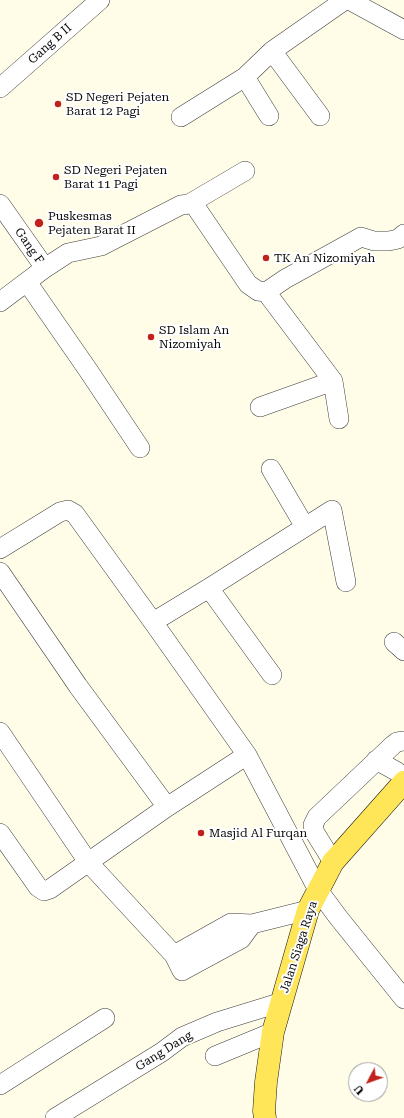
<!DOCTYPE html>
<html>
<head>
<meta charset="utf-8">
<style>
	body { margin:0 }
	#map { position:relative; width:404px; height:1118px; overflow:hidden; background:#fffde8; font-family:"Roboto Serif",serif }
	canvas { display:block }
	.north { position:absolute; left:348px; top:1062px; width:40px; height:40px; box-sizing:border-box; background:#fff; border:1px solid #9d9d9d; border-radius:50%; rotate:229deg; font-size:11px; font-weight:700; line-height:16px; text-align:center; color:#0a0a0a }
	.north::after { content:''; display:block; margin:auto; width:14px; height:18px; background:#c1231c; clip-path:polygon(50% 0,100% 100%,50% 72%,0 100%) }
</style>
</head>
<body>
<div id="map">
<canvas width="404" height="1118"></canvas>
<div class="north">U</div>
</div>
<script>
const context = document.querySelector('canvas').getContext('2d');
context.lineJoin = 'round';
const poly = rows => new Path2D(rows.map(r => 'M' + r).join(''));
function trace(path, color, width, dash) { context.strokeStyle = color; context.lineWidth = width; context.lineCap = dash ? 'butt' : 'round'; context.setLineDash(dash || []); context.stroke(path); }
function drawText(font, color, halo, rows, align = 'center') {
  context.font = font + ' "Roboto Serif",serif'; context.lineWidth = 4; context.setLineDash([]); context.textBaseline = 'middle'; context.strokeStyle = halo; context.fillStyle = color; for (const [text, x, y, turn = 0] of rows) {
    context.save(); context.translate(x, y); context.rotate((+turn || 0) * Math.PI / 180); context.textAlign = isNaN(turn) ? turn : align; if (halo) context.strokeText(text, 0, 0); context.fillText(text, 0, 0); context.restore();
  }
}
const minor = poly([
	[349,0,404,30],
	[272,51,320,116],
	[245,77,269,116],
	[0,88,100,0],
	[181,117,245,77,272,51,345,0],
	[0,204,45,268],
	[189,204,245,171],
	[27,282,88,370,140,448],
	[266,292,333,381,339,419],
	[0,302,45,268,68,253,101,246,181,205,189,204,195,206,248,284,258,291,266,292,285,279,361,237,374,241,389,241,398,239,404,234],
	[260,407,333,381],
	[271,469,305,527],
	[0,549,60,512,68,510,75,514,153,622,247,755,318,890,338,917,404,999],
	[0,572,78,686,167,807],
	[209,588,272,675],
	[153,622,209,588,332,510,346,582],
	[394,642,404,651],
	[0,732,88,862,174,955,182,971,241,939,252,924],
	[376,760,396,771,404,777],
	[0,833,38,887,44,891,50,889,167,807,247,755],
	[333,862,315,833,313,825,317,817,393,745,397,742,404,741],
	[174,955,231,923,252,924,308,910],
	[215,1056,273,1032],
	[0,1085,105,1018],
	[55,1118,162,1052,182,1037,217,1022,282,1002]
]);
const major = poly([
	[265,1118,264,1111,266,1082,273,1032,308,910,333,862,404,782]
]);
const markers = [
	[58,104,4,"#c1231c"],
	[56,177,4,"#c1231c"],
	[39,223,5,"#c1231c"],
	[266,258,4,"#c1231c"],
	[151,337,4,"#c1231c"],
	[201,833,4,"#c1231c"]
];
const streetNames = [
	["Gang B II",50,44,-42],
	["Gang F",29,246,55],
	["Jalan Siaga Raya",299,947,-72],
	["Gang Dang",164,1051,-32]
];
const poiNames = [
	["SD Negeri Pejaten",66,97],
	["Barat 12 Pagi",66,111],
	["SD Negeri Pejaten",64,170],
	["Barat 11 Pagi",64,184],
	["Puskesmas",48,216],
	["Pejaten Barat II",48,230],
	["TK An Nizomiyah",274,258],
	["SD Islam An",159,330],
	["Nizomiyah",159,344],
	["Masjid Al Furqan",209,833]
];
trace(minor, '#3d3d3d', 20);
trace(major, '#1b1b1b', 23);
trace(minor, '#fff', 19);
trace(major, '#ffe558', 22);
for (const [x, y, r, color] of markers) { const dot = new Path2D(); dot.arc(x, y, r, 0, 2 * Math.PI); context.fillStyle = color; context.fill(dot); trace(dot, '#fff', 1.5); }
drawText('12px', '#0a0a0a', '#fff', streetNames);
drawText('12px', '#0a0a0a', '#fff', poiNames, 'left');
</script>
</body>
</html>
